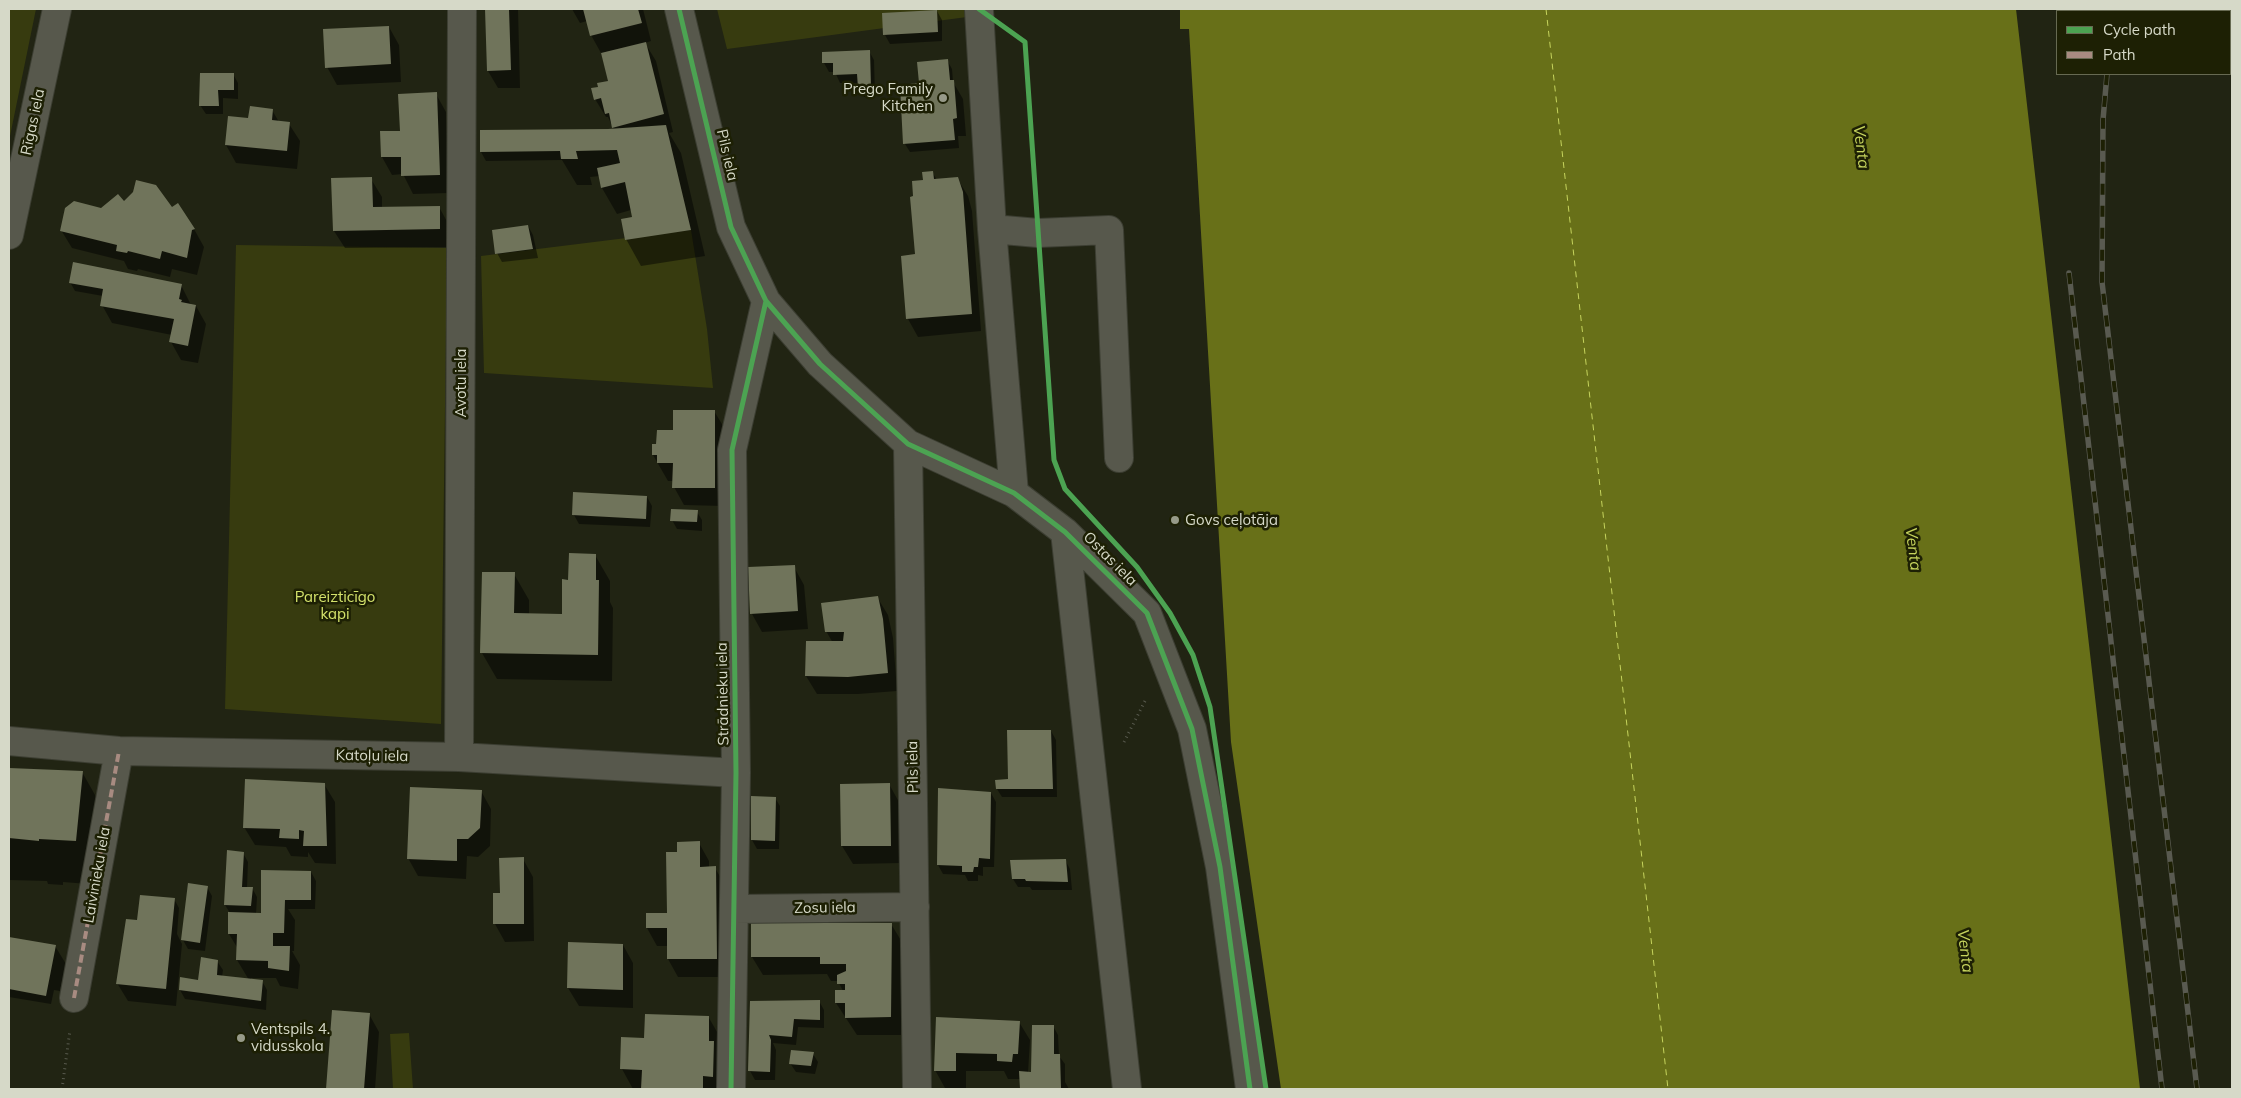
<!DOCTYPE html>
<html>
<head>
<meta charset="utf-8">
<style>
	body { margin:0 }
	#map { position:relative; width:2241px; height:1098px; overflow:hidden; background:#212413; font-family:Mulish,sans-serif }
	canvas { display:block }
	.frame { position:absolute; inset:0; border:10px solid #d6d9c8; pointer-events:none }
	.legend { position:absolute; left:2056px; top:10px; width:175px; height:65px; box-sizing:border-box; background:#1d2004; border:1px solid #676a52; margin:0; padding:6px 9px; list-style:none; font-size:15px; color:#d6d9c8 }
	.legend li { display:flex; align-items:center; gap:10px; height:25px }
	.legend b { width:25px; border:1px solid #676a52 }
</style>
</head>
<body>
<div id="map">
<canvas width="2241" height="1098"></canvas>
<div class="frame"></div>
<ul class="legend">
<li><b style="height:6px;background:#4ca352"></b>Cycle path</li>
<li><b style="height:6px;background:#a88b81"></b>Path</li>
</ul>
</div>
<script>
const context = document.querySelector('canvas').getContext('2d');
context.lineJoin = 'round';
function fillPath(path, color) { context.fillStyle = color; context.fill(path, 'evenodd'); }
const poly = rows => new Path2D(rows.map(r => 'M' + r).join(''));
function trace(path, color, width, dash) { context.strokeStyle = color; context.lineWidth = width; context.lineCap = dash ? 'butt' : 'round'; context.setLineDash(dash || []); context.stroke(path); }
function drawText(font, color, halo, rows, align = 'center') {
  context.font = font + ' Mulish,sans-serif'; context.lineWidth = 5; context.setLineDash([]); context.textBaseline = 'middle'; context.strokeStyle = halo; context.fillStyle = color; for (const [text, x, y, turn = 0] of rows) {
    context.save(); context.translate(x, y); context.rotate((+turn || 0) * Math.PI / 180); context.textAlign = isNaN(turn) ? turn : align; if (halo) context.strokeText(text, 0, 0); context.fillText(text, 0, 0); context.restore();
  }
}
const green = poly([
	[9,9,36,9,9,141],
	[717,9,966,9,967,17,727,49],
	[691,230,707,329,713,388,484,373,481,256],
	[236,245,447,248,441,724,225,709],
	[409,1033,413,1089,393,1089,390,1034]
]);
const water = poly([
	[1180,9,2016,9,2140,1089,1281,1089,1231,742,1189,29,1180,29]
]);
const shadow = poly([
	[486,9,518,9,520,88,498,88,488,71],
	[572,9,643,9,651,41,645,43,656,61,673,132,669,133,681,153,705,256,641,266,626,239,634,218,631,210,617,214,602,188,600,176,590,177,592,185,577,185,562,160,486,161,481,152,481,132,614,130,608,117,606,117,595,99,600,88,609,82,601,53,591,35,587,21,580,23],
	[937,11,942,20,942,41,890,44,885,35],
	[389,27,399,45,401,82,337,85,327,67],
	[869,51,874,60,875,96,864,97,859,88,859,83,840,83,835,72,829,72,824,63,823,53],
	[947,60,952,69,953,82,963,99,966,136,958,136,959,148,910,152,905,144,921,84],
	[233,74,238,83,238,99,223,98,223,114,206,114,200,105],
	[436,94,446,112,449,193,413,194,403,174,392,175,382,157],
	[272,110,279,122,289,124,300,141,297,169,236,163,226,145,250,119],
	[932,172,937,180,957,178,968,196,972,211,981,331,918,337,908,319,902,257,917,256,924,181],
	[371,179,382,197,382,208,439,207,449,225,450,247,345,248,334,231],
	[124,203,172,209,194,229,204,247,197,275,172,269,170,277,138,269,137,271,128,269,124,261,72,248,61,230,101,209],
	[528,226,533,235,538,258,502,262,497,253],
	[70,282,181,285,191,305,196,306,206,324,198,363,181,360,171,342,172,335,112,323,102,305,103,296,75,291],
	[714,411,725,429,724,506,684,505,674,487,674,481,668,481,653,455,674,431],
	[647,497,652,506,650,527,579,524,574,515],
	[697,512,702,520,702,531,677,529,672,520],
	[595,555,610,581,610,602,613,608,612,681,497,679,482,653,514,574,529,600,529,615,563,615,570,581],
	[794,567,804,585,808,629,762,632,752,614,749,568],
	[877,597,888,615,893,638,897,691,858,694,817,694,806,676,833,643,826,631],
	[1051,731,1056,740,1057,797,1002,797,997,789,1009,781],
	[9,769,82,772,107,816,101,885,63,882,63,885,48,884,47,881,9,880],
	[324,784,335,802,336,864,315,863,308,852,308,857,291,856,286,847,255,845,244,827],
	[889,784,899,802,901,863,853,864,842,846],
	[481,791,491,809,490,846,478,857,467,856,466,879,418,876,408,858],
	[991,793,996,802,994,867,983,867,983,876,978,875,978,881,968,881,965,875,943,874,938,865],
	[775,798,780,806,779,849,757,849,752,840],
	[699,843,709,861,709,868,715,868,725,885,726,977,678,977,668,959,668,946,657,946,647,928,668,915,678,853],
	[228,852,243,853,248,862,247,888,252,888,257,897,256,914,262,914,311,872,316,881,315,909,288,909,295,920,294,951,292,951,300,965,298,989,280,986,276,978,251,978,251,980,262,981,267,990,266,1010,185,999,180,990,199,981,217,961,223,970,222,977,249,980,237,960,238,949,229,934,230,913,225,905],
	[523,859,533,877,534,941,505,942,495,924],
	[1065,860,1070,869,1072,890,1032,890,1030,887,1018,887,1013,879],
	[207,887,212,896,205,951,188,949,183,940],
	[174,899,179,908,177,934,182,944,176,1006,128,1001,117,983,138,922],
	[891,924,902,942,901,1035,857,1035,836,1003,843,991,838,981,831,981,827,974,763,975,752,957],
	[9,938,55,946,66,964,60,991,54,990,51,1004,9,997],
	[623,945,633,963,633,1008,579,1006,568,988],
	[819,1001,824,1010,824,1028,798,1027,796,1045,773,1043,776,1050,775,1080,755,1080,750,1071,752,1002],
	[333,1011,369,1014,379,1032,375,1089,327,1089],
	[709,1018,724,1044,728,1089,633,1089,622,1069,645,1039],
	[937,1019,1019,1022,1030,1040,1028,1073,1033,1073,1053,1026,1058,1035,1059,1056,1065,1064,1065,1082,1069,1089,1021,1089,1021,1079,1008,1079,1004,1071,966,1071,966,1089,945,1088,935,1070],
	[813,1054,818,1062,815,1074,796,1072,790,1063]
]);
const ferry = poly([
	[1546,9,1668,1089]
]);
const building = poly([
	[485,9,509,9,511,70,487,71],
	[583,9,638,9,642,23,590,36],
	[937,10,938,32,883,35,882,13],
	[389,26,391,64,325,68,323,29],
	[646,42,664,114,612,128,609,113,605,114,601,98,594,100,591,88,598,87,597,83,608,81,601,53],
	[870,50,871,88,858,88,857,74,833,75,833,63,822,63,822,52],
	[948,59,950,80,954,80,957,118,953,119,955,140,903,144,900,85,919,83,917,62],
	[200,73,234,73,234,90,218,90,219,106,199,106],
	[437,92,440,175,401,176,401,157,381,157,380,131,400,131,398,94],
	[250,106,273,109,272,120,290,122,287,151,225,145,228,116,248,118],
	[666,125,691,230,625,240,621,219,632,217,625,182,601,188,597,168,620,163,617,150,576,151,578,159,561,159,560,151,480,152,480,130,608,129],
	[933,171,934,179,958,177,963,192,972,314,906,319,901,256,915,254,910,197,913,196,912,181,923,180,922,172],
	[372,177,373,207,440,206,440,229,333,231,331,178],
	[136,180,156,185,172,207,178,203,195,229,192,230,187,258,162,251,160,259,128,251,127,253,116,251,117,245,60,231,65,208,74,201,101,208,118,194,124,201,133,192],
	[528,225,533,249,495,254,492,230],
	[73,262,182,284,179,299,182,300,181,302,196,305,188,346,169,342,174,319,100,306,103,289,69,283],
	[673,410,715,410,715,488,672,488,673,463,657,463,657,455,652,455,652,444,656,444,657,430,673,430],
	[573,492,647,496,646,519,572,515],
	[671,509,698,510,697,522,670,521],
	[569,553,596,554,596,580,599,580,598,655,480,653,482,572,515,572,514,613,562,614,562,579,568,580],
	[795,565,798,611,750,614,748,567],
	[878,596,883,619,888,673,848,677,805,676,806,641,843,641,844,632,825,632,821,603],
	[1007,730,1051,730,1053,789,996,789,995,780,1008,779],
	[9,768,83,771,76,841,39,839,39,841,9,838],
	[245,779,325,783,327,846,303,846,304,831,299,830,299,839,279,838,280,829,243,828],
	[890,783,891,846,841,846,840,784],
	[410,787,482,790,480,828,468,839,457,839,457,861,407,859],
	[938,788,991,792,990,859,979,858,978,867,974,867,973,872,962,872,962,866,937,865],
	[751,796,776,797,775,841,751,840],
	[700,841,700,867,716,866,717,959,667,959,667,928,646,928,646,913,667,913,666,852,677,852,677,842],
	[227,850,244,852,242,887,253,887,251,906,224,905],
	[524,857,524,924,493,924,493,893,500,893,499,858],
	[1066,859,1068,882,1026,881,1025,879,1012,879,1010,860],
	[261,870,311,871,311,900,285,900,284,933,273,933,273,946,290,946,289,971,268,968,268,961,236,960,237,934,228,934,228,912,261,913],
	[188,883,208,886,200,943,181,940],
	[140,895,175,898,166,989,116,984,126,919,137,920],
	[751,923,892,923,891,1017,845,1018,845,1003,835,1003,835,990,845,990,845,984,837,984,837,975,846,971,846,964,820,964,820,957,751,957],
	[9,937,56,945,46,996,9,989],
	[568,942,623,944,623,990,567,988],
	[201,957,218,960,217,975,263,980,261,1001,179,990,180,977,198,980],
	[820,1000,820,1020,794,1019,792,1037,769,1035,771,1040,770,1072,748,1071,750,1001],
	[332,1010,370,1013,364,1089,326,1089],
	[645,1014,709,1016,709,1041,714,1041,713,1077,703,1076,703,1089,641,1089,642,1070,620,1069,621,1037,644,1038],
	[936,1017,1020,1021,1018,1054,1013,1054,1012,1062,997,1061,997,1054,956,1053,956,1071,934,1071],
	[1032,1025,1054,1025,1054,1054,1060,1054,1061,1089,1020,1089,1019,1071,1031,1072],
	[791,1050,814,1052,811,1066,789,1064]
]);
const path = poly([
	[1124,742,1145,701],
	[62,1089,70,1030]
]);
const minor = poly([
	[679,9,731,227,766,301,820,364,908,444,1014,493,1065,532,1147,613,1192,729,1220,867,1250,1089],
	[979,10,992,229,1014,493],
	[992,229,1038,233,1109,230,1119,458],
	[9,235,57,9],
	[908,444,917,1089],
	[1065,532,1127,1089],
	[9,741,119,751,459,757,736,773],
	[459,757,462,9],
	[735,909,915,907],
	[74,998,119,751],
	[731,1089,736,773,732,450,766,301]
]);
const rail = poly([
	[2111,11,2111,9],
	[2107,74,2103,120,2102,282,2197,1089],
	[2069,273,2162,1089]
]);
const quiet = poly([
	[74,998,119,751]
]);
const cycleway = poly([
	[679,9,731,227,766,301,820,364,908,444,1014,493,1065,532,1147,613,1192,729,1220,867,1250,1089],
	[979,9,1025,42,1054,460,1065,489,1137,567,1170,613,1193,655,1210,707,1266,1089],
	[731,1089,736,773,732,450,766,301]
]);
const markers = [
	[943,98,5,"#979a89"],
	[1175,520,5,"#979a89"],
	[241,1038,5,"#979a89"]
];
const poiNames = [
	["Prego Family",933,89,"right"],
	["Kitchen",933,106,"right"],
	["Govs ceļotāja",1185,520],
	["Ventspils 4.",251,1029],
	["vidusskola",251,1046]
];
const streetNames = [
	["Rīgas iela",33,122,-78],
	["Pils iela",727,155,77],
	["Avotu iela",461,383,-90],
	["Ostas iela",1110,559,45],
	["Strādnieku iela",723,694,-91],
	["Katoļu iela",372,756,1],
	["Pils iela",913,767,-91],
	["Laivinieku iela",97,875,-80],
	["Zosu iela",825,908,-1]
];
const parkNames = [
	["Pareizticīgo",335,597],
	["kapi",335,614]
];
const waterNames = [
	["Venta",1861,147,83],
	["Venta",1913,549,83],
	["Venta",1965,951,83]
];
fillPath(green, '#373b0f');
fillPath(water, '#687018');
fillPath(shadow, '#0007');
trace(ferry, '#c6d45d', 1, [6, 5]);
fillPath(building, '#70745b');
trace(minor, '#3c3e32', 30);
trace(path, '#585a4e', 3, [1, 4]);
trace(minor, '#57584c', 28);
trace(rail, '#595a50', 5.5);
trace(rail, '#1d2004', 4, [11]);
trace(quiet, '#a88b81', 4, [8, 4]);
trace(cycleway, '#4ca352', 5);
for (const [x, y, r, color] of markers) { const dot = new Path2D(); dot.arc(x, y, r, 0, 2 * Math.PI); context.fillStyle = color; context.fill(dot); trace(dot, '#1d2004', 2); }
drawText('15px', '#d6d9c8', '#1d2004', poiNames, 'left');
drawText('15px', '#d6d9c8', '#1d2004', streetNames);
drawText('15px', '#d4e26b', '#1d2004', parkNames);
drawText('italic 16px', '#c6d45d', '#1d2004', waterNames);
</script>
</body>
</html>
